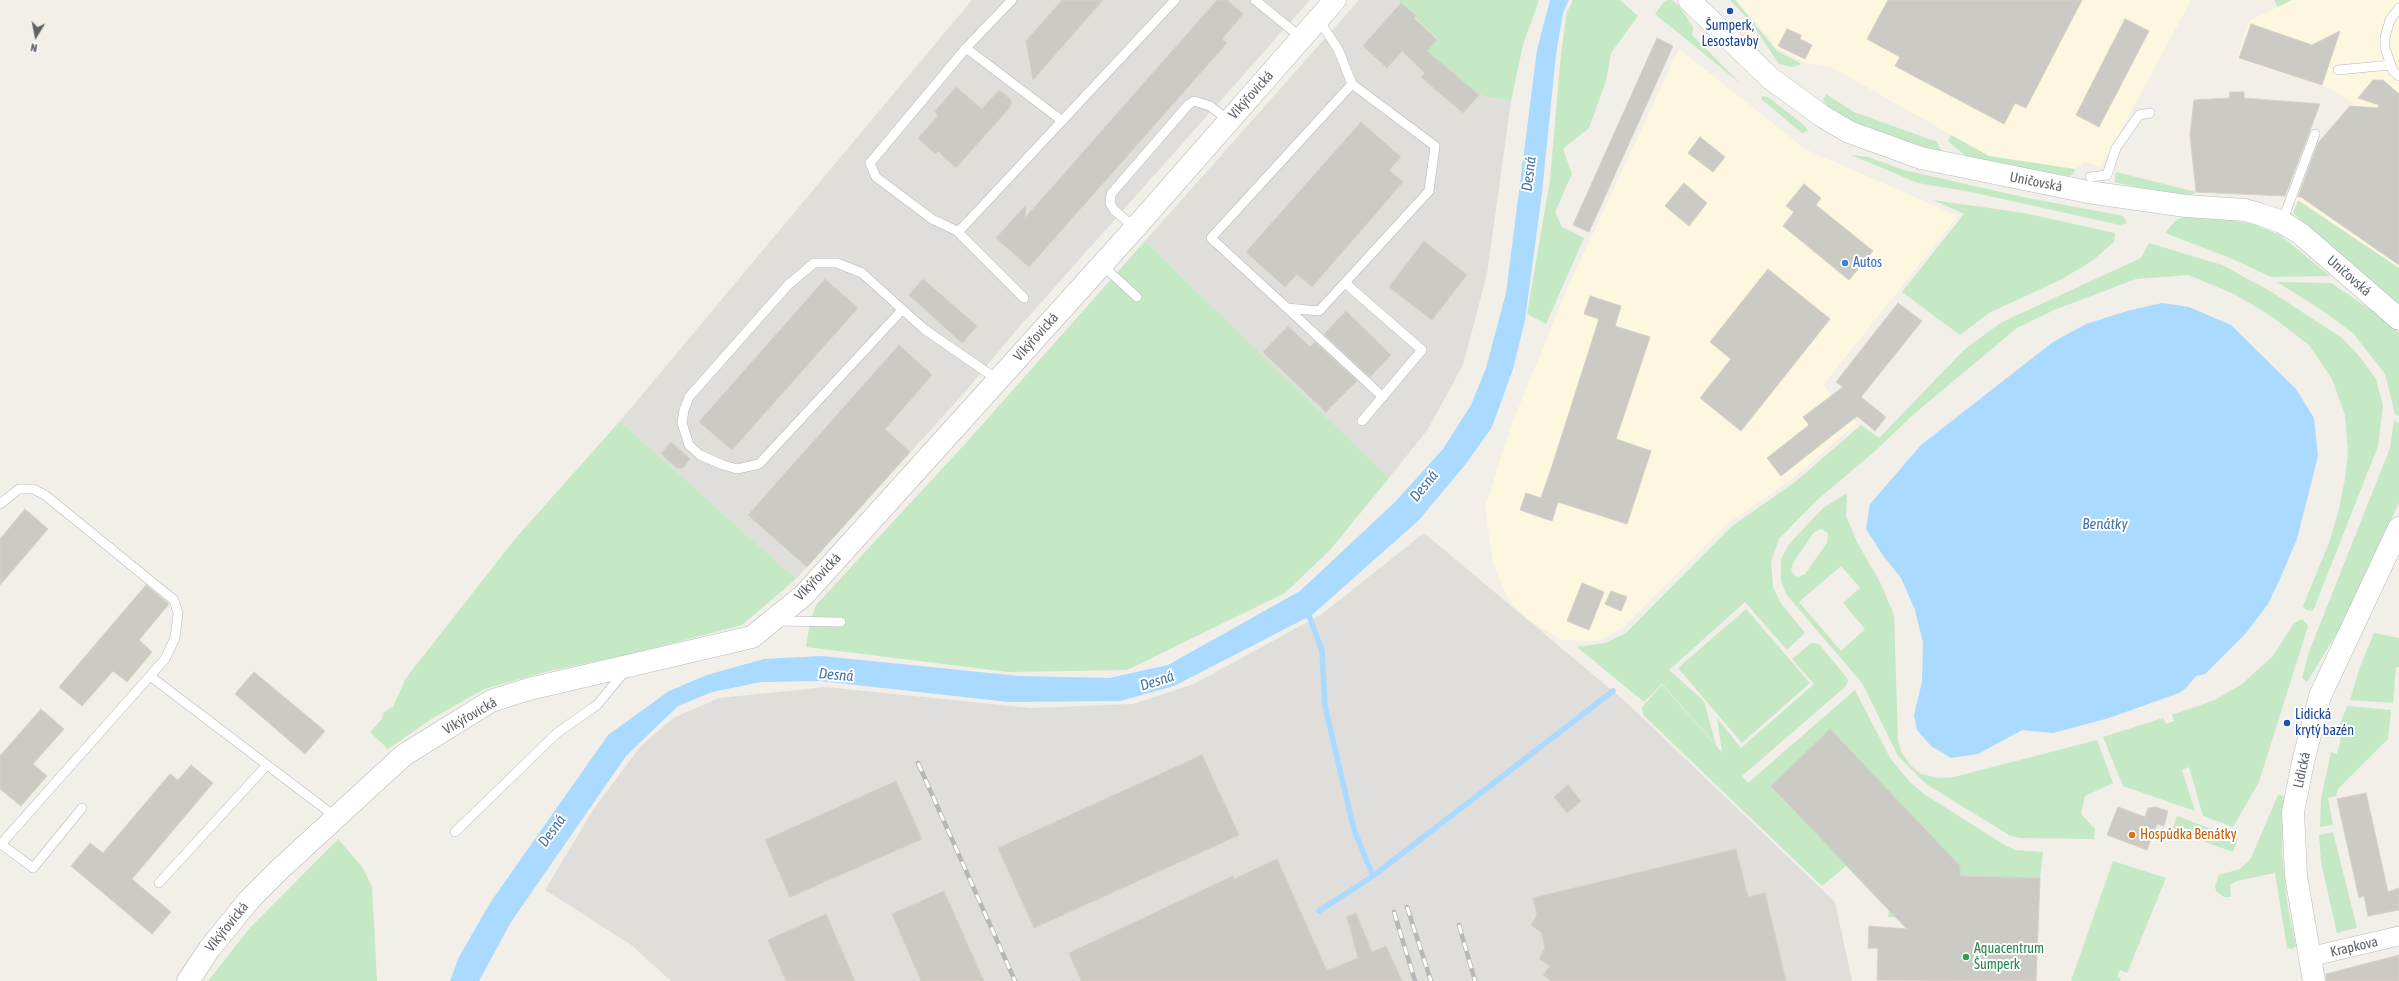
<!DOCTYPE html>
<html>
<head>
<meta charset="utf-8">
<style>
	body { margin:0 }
	#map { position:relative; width:2399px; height:981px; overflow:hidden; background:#f1efe8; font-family:"Asap Condensed",sans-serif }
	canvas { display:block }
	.north { position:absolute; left:16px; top:16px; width:40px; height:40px; -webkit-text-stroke:3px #fff; paint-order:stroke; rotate:190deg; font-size:11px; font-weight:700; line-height:16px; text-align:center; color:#5f6368 }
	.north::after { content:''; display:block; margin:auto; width:14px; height:18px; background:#5f6368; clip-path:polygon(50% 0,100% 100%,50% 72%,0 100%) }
</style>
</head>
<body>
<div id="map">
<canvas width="2399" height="981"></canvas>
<div class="north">N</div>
</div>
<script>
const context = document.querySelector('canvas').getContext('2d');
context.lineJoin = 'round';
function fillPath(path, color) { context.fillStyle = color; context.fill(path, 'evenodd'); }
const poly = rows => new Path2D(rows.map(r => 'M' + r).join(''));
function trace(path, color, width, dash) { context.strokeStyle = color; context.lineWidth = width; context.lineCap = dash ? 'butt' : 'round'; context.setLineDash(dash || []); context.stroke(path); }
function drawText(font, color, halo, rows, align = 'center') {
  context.font = font + ' "Asap Condensed",sans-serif'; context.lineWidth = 4; context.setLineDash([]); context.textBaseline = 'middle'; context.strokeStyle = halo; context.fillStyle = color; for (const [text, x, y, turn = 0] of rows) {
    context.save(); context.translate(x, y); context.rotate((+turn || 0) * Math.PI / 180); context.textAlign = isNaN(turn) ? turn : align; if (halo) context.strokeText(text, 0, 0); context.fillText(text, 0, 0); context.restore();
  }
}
const commercial = poly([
	[1737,0,2191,0,2101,167,2084,162,2075,169,1989,156,1831,67,1807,63,1778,49],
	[2292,0,2399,0,2399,272,2293,201,2325,166,2326,135,2353,103,2329,88,2237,59,2249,21],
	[1679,49,1805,149,1958,216,1823,385,1857,423,1791,480,1727,524,1621,629,1598,641,1561,640,1529,620,1509,601,1493,563,1485,508,1511,426,1568,287]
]);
const industrial = poly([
	[972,0,1310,0,1014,333,964,393,796,579,620,421],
	[1359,0,1397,0,1437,40,1433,58,1479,95,1511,101,1487,274,1463,365,1428,429,1389,478,1145,241],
	[1424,533,1627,703,1835,902,1852,981,671,981,630,944,545,890,593,810,640,747,673,718,719,698,826,687,1031,708,1133,704,1194,684,1322,614]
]);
const green = poly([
	[1397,0,1539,0,1523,45,1511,101,1479,95,1433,58,1427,51,1437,39],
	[1573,0,1620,0,1638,16,1611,53,1606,81,1589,128,1563,149,1572,174,1555,212,1562,227,1584,238,1546,324,1527,314,1550,180,1561,54,1567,12],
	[1668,0,1672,0,1678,5,1693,27,1692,35,1741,84,1655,14,1663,3],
	[1730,0,1735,0,1777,51,1802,64,1791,67,1779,64,1751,22],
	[2274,0,2292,0,2278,7],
	[1826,94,1854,112,1937,142,1944,156,1866,131,1830,110,1823,100],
	[1762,96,1768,97,1804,125,1808,131,1802,133,1761,99],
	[1951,135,1989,156,2075,169,2073,174,2069,176,2004,166,1967,157,1948,141],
	[1851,155,1868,157,1904,170,2023,197,2123,216,2127,223,2120,225,1971,192,1918,183],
	[2116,172,2196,192,2191,195,2160,192,2114,182],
	[1933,200,2024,213,2115,233,2114,242,2092,261,2062,279,1989,313,1960,335,1902,292,1964,214],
	[2298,200,2399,268,2399,306,2293,213],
	[2186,216,2223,218,2255,225,2280,235,2330,276,2271,277,2228,257,2165,233,2176,220],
	[1145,241,1389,478,1330,550,1285,593,1127,670,1008,672,806,647,810,622,816,605,965,444],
	[2149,243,2222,265,2270,291,2342,338,2359,356,2376,379,2383,406,2378,446,2313,611,2306,610,2303,606,2329,543,2338,513,2345,479,2348,452,2345,415,2332,379,2309,345,2271,316,2236,295,2189,275,2136,279,2054,310,2017,328,1914,414,1874,452,1816,501,1779,539,1771,562,1773,587,1780,602,1805,633,1787,650,1745,602,1669,670,1704,701,1716,745,1662,684,1644,702,1577,647,1605,643,1626,633,1731,527,1795,482,1861,425,1879,438,1965,349,2002,322,2141,258],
	[2277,282,2331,283,2380,316,2399,333,2399,416,2395,414,2385,374,2353,333,2320,309],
	[2394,420,2399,423,2399,503,2346,618,2307,682,2302,678,2309,652,2390,448],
	[620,421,796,579,742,625,635,653,545,672,484,689,433,718,388,749,370,732,382,719,384,712,393,707,406,678,515,539],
	[1847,493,1846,516,1858,544,1880,582,1894,615,1898,741,1902,753,1910,765,1921,774,1939,778,1954,777,2097,740,2113,783,2085,796,2081,814,2095,829,2094,839,2019,838,2009,835,1926,784,1898,756,1862,683,1786,594,1781,581,1781,559,1789,544,1823,508],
	[1821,529,1828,533,1827,543,1805,574,1798,577,1794,575,1791,571,1793,563,1814,532],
	[1841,566,1860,588,1843,603,1865,629,1841,651,1799,602],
	[1746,609,1810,683,1742,743,1678,668],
	[2302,619,2308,626,2259,782,2233,827,2203,816,2189,767,2182,770,2195,811,2123,786,2103,737,2163,718,2166,724,2174,721,2172,715,2215,700,2242,684,2273,656,2294,623],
	[2374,633,2399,638,2399,667,2396,667,2393,703,2350,700,2360,667],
	[1814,643,1819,644,1847,678,1848,682,1845,687,1742,776,1748,783,1855,690,1890,758,1910,782,1924,794,2003,844,2015,850,2043,852,2040,878,1960,876,1917,918,1888,917,1889,911,1846,866,1822,886,1643,715,1642,707,1662,685,1727,758,1722,752,1717,718,1741,748,1814,684,1792,659,1810,644],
	[2347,706,2391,710,2388,739,2338,789,2336,796,2328,798,2333,825,2320,827,2321,799,2331,752,2337,754,2342,734,2337,732],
	[2278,795,2284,796,2282,852,2287,902,2296,946,2292,949,2287,948,2275,873,2236,881,2230,885,2231,897,2224,897,2216,891,2215,886,2219,875,2240,869,2251,858],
	[2177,816,2238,839,2233,852,2172,830],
	[2333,832,2357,928,2337,933,2321,862,2319,835],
	[338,839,363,868,372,887,377,981,208,981,249,929],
	[2113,861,2166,878,2127,973,2120,970,2117,977,2121,978,2120,981,2071,981]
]);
const water = poly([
	[1550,0,1569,0,1563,13,1556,54,1542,193,1525,320,1513,369,1492,427,1465,465,1419,520,1312,615,1174,686,1120,701,1009,702,820,681,761,682,712,692,678,706,626,756,511,922,479,981,450,981,459,957,490,903,608,735,669,691,707,675,764,659,822,656,1019,676,1109,678,1168,665,1300,591,1395,502,1443,449,1471,405,1486,368,1506,293,1537,50],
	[2162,303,2189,307,2231,325,2296,389,2314,418,2318,456,2297,539,2279,581,2268,604,2246,633,2205,674,2196,676,2186,688,2179,693,2109,718,2053,733,2022,730,1978,754,1951,758,1931,746,1917,730,1914,715,1922,682,1923,643,1915,610,1901,578,1882,554,1866,529,1870,504,1921,445,2053,342,2086,324,2127,311]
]);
const stream = poly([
	[1307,610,1322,651,1325,706,1354,830,1373,876],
	[1319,911,1373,876,1613,691]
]);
const building = poly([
	[1062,0,1103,0,1033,80,1026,41,1062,0],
	[1217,0,1227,0,1243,14,1222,39,1227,43,1029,267,996,238,1026,205,1025,218,1217,0],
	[1888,0,2082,0,2026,108,2015,103,2004,124,1895,66,1900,57,1867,39,1888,0],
	[1401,3,1416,16,1414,18,1437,40,1427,51,1479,95,1463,113,1421,77,1425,73,1402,51,1387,68,1363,46,1401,3],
	[2125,19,2149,31,2099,127,2076,115,2125,19],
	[2251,24,2312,45,2340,31,2322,85,2239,58,2251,24],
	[1787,29,1801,35,1800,39,1812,45,1805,59,1778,46,1787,29],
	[1657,38,1673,46,1589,232,1573,225,1657,38],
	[2373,80,2383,80,2399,94,2399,265,2301,197,2298,197,2318,143,2350,106,2378,108,2379,105,2358,98,2373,80],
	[956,87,982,109,999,90,1011,100,1011,106,956,168,938,151,935,154,918,138,938,116,935,111,956,87],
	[2230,92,2244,92,2244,98,2320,104,2285,196,2196,192,2190,135,2194,100,2229,98,2230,92],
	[1361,122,1401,157,1389,170,1403,182,1312,287,1297,274,1285,287,1246,252,1361,122],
	[1700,137,1725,157,1713,172,1688,153,1700,137],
	[1684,183,1707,203,1689,226,1665,206,1684,183],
	[1804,184,1821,198,1816,205,1873,251,1849,280,1783,226,1794,212,1786,206,1804,184],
	[1424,241,1467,275,1432,320,1389,287,1424,241],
	[1768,269,1830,319,1741,431,1700,398,1731,359,1710,342,1768,269],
	[825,279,858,308,732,450,699,422,825,279],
	[923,279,977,326,962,343,909,295,923,279],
	[1590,296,1621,306,1615,326,1650,337,1616,439,1651,451,1627,524,1558,502,1552,521,1520,510,1526,493,1541,498,1553,463,1599,319,1584,314,1590,296],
	[1898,303,1922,321,1861,397,1886,417,1875,431,1857,416,1781,476,1767,458,1809,425,1803,417,1843,387,1836,382,1898,303],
	[1346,311,1391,355,1370,377,1324,334,1346,311],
	[1288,326,1310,347,1315,342,1357,381,1326,412,1263,352,1288,326],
	[899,345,932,375,885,429,910,452,807,567,748,515,899,345],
	[671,442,690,459,683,468,677,468,661,454,671,442],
	[25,509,48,529,0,585,0,539,25,509],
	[1582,583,1604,592,1589,630,1567,621,1582,583],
	[146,585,169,604,139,640,152,652,127,682,113,671,82,706,59,687,146,585],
	[1611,591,1627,597,1621,611,1605,604,1611,591],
	[254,672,325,731,305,754,235,694,254,672],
	[41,709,64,729,33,764,47,776,21,806,0,789,0,756,41,709],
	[1830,729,1960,866,1960,876,2040,878,2036,981,1877,980,1878,948,1868,948,1869,926,1907,929,1771,786,1830,729],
	[1202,755,1239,835,1034,928,998,848,1202,755],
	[191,765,213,783,132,879,171,912,152,934,71,866,90,843,103,853,170,774,178,780,191,765],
	[896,781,922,839,790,897,765,840,896,781],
	[1568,785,1581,801,1567,813,1554,797,1568,785],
	[2366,793,2388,892,2399,888,2399,910,2368,916,2364,896,2359,898,2337,799,2366,793],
	[2118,807,2145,817,2148,808,2155,807,2168,811,2164,826,2157,824,2147,850,2107,835,2118,807],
	[1736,849,1748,897,1765,893,1786,981,1551,981,1543,975,1550,966,1539,959,1545,948,1541,932,1531,925,1537,915,1533,898,1736,849],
	[1277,859,1327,971,1358,958,1347,917,1356,913,1372,952,1386,946,1402,981,1081,981,1069,953,1233,876,1234,879,1277,859],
	[944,891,984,981,921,981,892,914,944,891],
	[826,914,855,981,786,981,768,940,826,914],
	[2399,955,2399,981,2326,981,2326,974,2399,955]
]);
const service = poly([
	[1255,0,1302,38],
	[2399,8,2390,20,2385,37,2385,48,2393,71,2399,76],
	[1318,19,1338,49,1352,84,1211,238,1287,308,1319,311,1429,191,1435,146,1352,84],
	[966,48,1012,0],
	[2338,70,2390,65],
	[1061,120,966,48,870,163,876,177,932,219,957,231,962,228,1175,0],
	[2090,177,2107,175,2116,148,2139,115,2150,113],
	[2282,222,2315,134],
	[1135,228,1114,210,1110,203,1111,194,1188,105,1194,101,1210,106,1228,120],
	[957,231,1024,298],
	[1102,265,1137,297],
	[1345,283,1422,350,1362,421],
	[1287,308,1383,397],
	[902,310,759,464,737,469,723,465,700,455,689,445,682,423,684,410,689,397,788,285,814,263,837,263,862,273,924,329,998,380],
	[0,504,19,489,33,489,45,495,174,600,178,613,175,638,165,659,150,676],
	[777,621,841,622],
	[82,808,33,868,1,844,150,676,337,818],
	[455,832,557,733,597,705,625,671],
	[159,883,266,766]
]);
const minor = poly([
	[2309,957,2399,936]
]);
const tertiary = poly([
	[188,981,210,948,249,900,280,869,404,755,491,701,529,689,752,637,804,595,1135,228,1335,0]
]);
const secondary = poly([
	[1689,0,1770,78,1822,116,1849,132,1921,158,2088,192,2186,206,2245,210,2262,215,2282,222,2301,234,2399,319],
	[2314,981,2296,876,2293,812,2303,762,2320,696,2399,528]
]);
const rail = poly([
	[918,763,1015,981],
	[1407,907,1431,981],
	[1394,912,1415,981],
	[1459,925,1475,981]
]);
const markers = [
	[1730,11,4,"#1a4fb4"],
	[1845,263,4,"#3f7fe0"],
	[2287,723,4,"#1a4fb4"],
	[2132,835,4,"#e8710a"],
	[1966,957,4,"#2e9e5b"]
];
const transitNames = [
	["Šumperk,",1730,26],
	["Lesostavby",1730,42],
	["Lidická",2295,715,"left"],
	["krytý bazén",2295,731,"left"]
];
const streetNames = [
	["Vikýřovická",1251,95,-48],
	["Uničovská",2036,182,11],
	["Uničovská",2349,276,41],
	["Vikýřovická",1036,337,-48],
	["Vikýřovická",818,577,-46],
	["Vikýřovická",470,716,-30],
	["Lidická",2302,770,-78],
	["Vikýřovická",227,927,-51],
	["Krapkova",2354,947,-13]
];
const shopNames = [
	["Autos",1853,263]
];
const foodNames = [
	["Hospůdka Benátky",2140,835]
];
const leisureNames = [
	["Aquacentrum",1974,949],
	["Šumperk",1974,965]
];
const waterNames = [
	["Desná",1529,174,-83],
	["Desná",1424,486,-51],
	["Benátky",2105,524],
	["Desná",836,675,5],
	["Desná",1157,681,-18],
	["Desná",552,831,-54]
];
fillPath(commercial, '#fef7e0');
fillPath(industrial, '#e0deda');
fillPath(green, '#c5e8c5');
fillPath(water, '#aadaff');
trace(stream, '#aadaff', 5.5);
fillPath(building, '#cccac5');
trace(building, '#d6d1c6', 1);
trace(service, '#b5b8bc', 10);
trace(minor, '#b5b8bc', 20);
trace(tertiary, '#b5b8bc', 23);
trace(secondary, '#b6babf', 23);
trace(service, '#fff', 9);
trace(minor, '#fff', 19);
trace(tertiary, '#fff', 22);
trace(secondary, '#fff', 22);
trace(rail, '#b6b7b8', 4.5);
trace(rail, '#fff', 3, [9]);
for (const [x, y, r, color] of markers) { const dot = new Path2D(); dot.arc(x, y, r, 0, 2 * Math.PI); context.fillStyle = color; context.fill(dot); trace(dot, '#fff', 1.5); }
drawText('14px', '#164399', '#fff', transitNames);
drawText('14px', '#5f6368', '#fff', streetNames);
drawText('14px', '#366cbe', '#fff', shopNames, 'left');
drawText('14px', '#c56008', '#fff', foodNames, 'left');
drawText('14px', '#27864d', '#fff', leisureNames, 'left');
drawText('italic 15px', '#4174aa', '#fff', waterNames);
</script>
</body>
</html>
